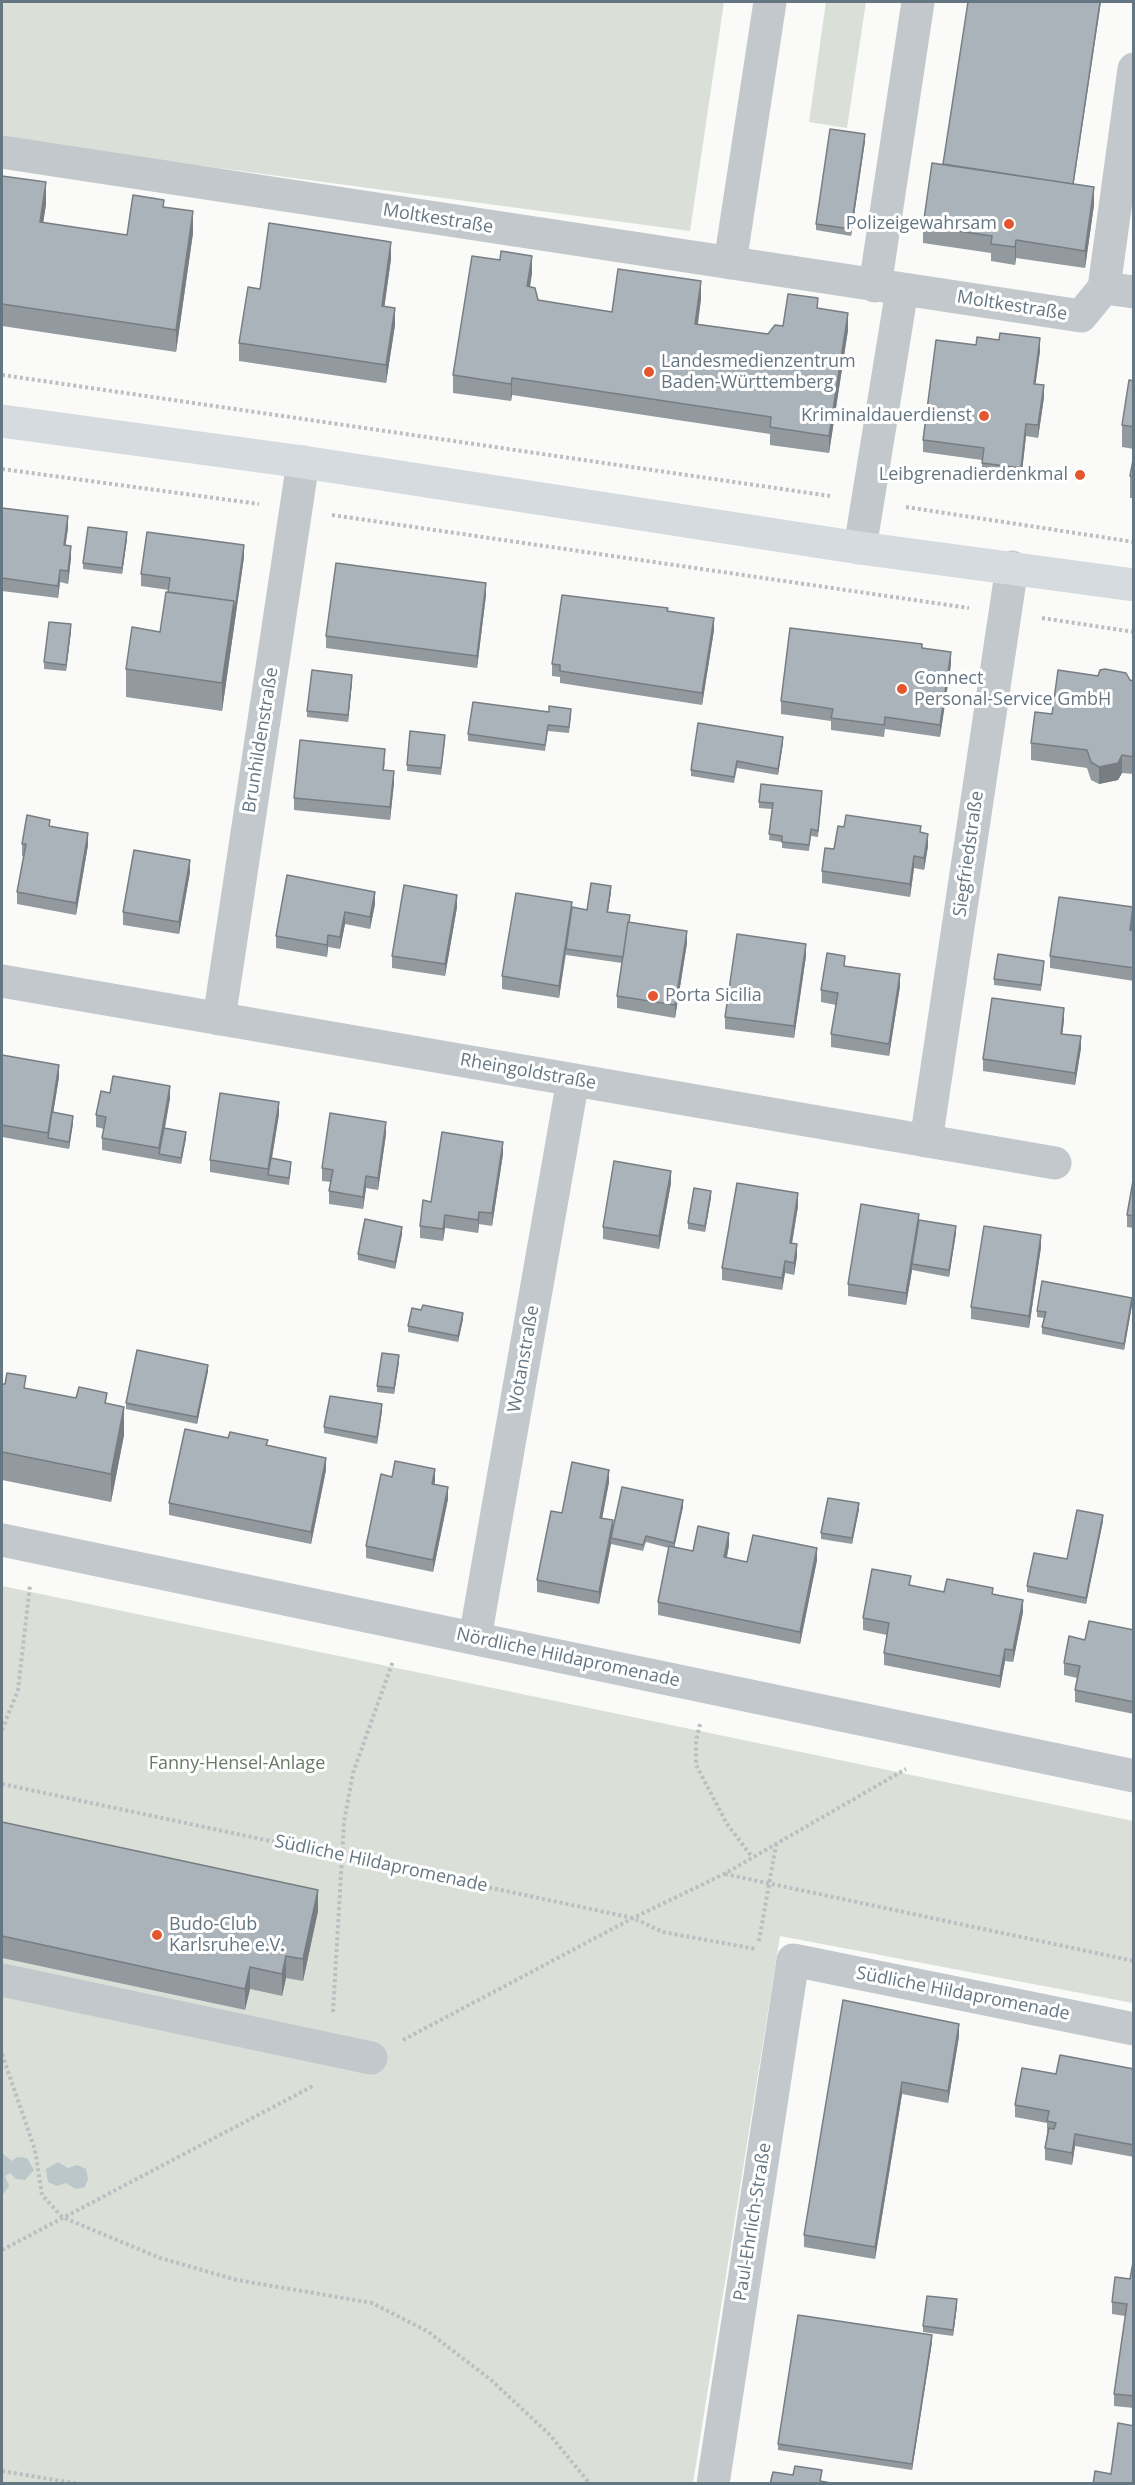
<!DOCTYPE html>
<html>
<head>
<meta charset="utf-8">
<style>
	body { margin:0 }
	#map { position:relative; width:1135px; height:2485px; overflow:hidden; background:#fafaf8; font-family:"Open Sans",sans-serif }
	canvas { display:block }
	.frame { position:absolute; inset:0; border:3px solid #657683; pointer-events:none }
</style>
</head>
<body>
<div id="map">
<canvas width="1135" height="2485"></canvas>
<div class="frame"></div>
</div>
<script>
const context = document.querySelector('canvas').getContext('2d');
context.lineJoin = 'round';
function fillPath(path, color) { context.fillStyle = color; context.fill(path, 'evenodd'); }
const poly = rows => new Path2D(rows.map(r => 'M' + r).join(''));
function trace(path, color, width, dash) { context.strokeStyle = color; context.lineWidth = width; context.lineCap = dash ? 'butt' : 'round'; context.setLineDash(dash || []); context.stroke(path); }
function drawText(font, color, halo, rows, align = 'center') {
  context.font = font + ' "Open Sans",sans-serif'; context.lineWidth = 6; context.setLineDash([]); context.textBaseline = 'middle'; context.strokeStyle = halo; context.fillStyle = color; for (const [text, x, y, turn = 0] of rows) {
    context.save(); context.translate(x, y); context.rotate((+turn || 0) * Math.PI / 180); context.textAlign = isNaN(turn) ? turn : align; if (halo) context.strokeText(text, 0, 0); context.fillText(text, 0, 0); context.restore();
  }
}
const green = poly([
	[2,2,724,2,690,231,2,139],
	[826,2,866,2,847,128,809,122],
	[2,1586,1133,1821,1133,2003,780,1936,693,2483,2,2483,2,1958,245,2010,250,1989,282,1996,2,1844]
]);
const water = poly([
	[2,2153,12,2161,17,2157,27,2158,34,2170,25,2180,16,2179,10,2173,5,2176,9,2186,2,2196],
	[58,2162,68,2168,77,2165,86,2169,88,2179,85,2187,76,2189,66,2183,57,2186,48,2182,46,2169]
]);
const path = poly([
	[2,375,830,496],
	[2,469,259,504],
	[906,507,1134,542],
	[332,515,969,608],
	[1042,618,1134,632],
	[700,1724,696,1741,696,1765,727,1824,752,1857],
	[2,1730,18,1690,30,1585],
	[2,1784,633,1918,663,1932,756,1949],
	[725,1874,1134,1961],
	[759,1941,776,1845],
	[333,2012,344,1822,353,1773,393,1661],
	[403,2040,633,1918,724,1874,906,1769],
	[2,2054,35,2150,42,2195,62,2217,160,2258,237,2280,372,2303,427,2331,490,2379,550,2435,590,2484],
	[2,2250,313,2086],
	[2,2471,79,2484]
]);
const minor = poly([
	[2,152,1081,316,1104,288,1134,69],
	[730,263,770,2],
	[875,286,918,2],
	[1104,288,1134,292],
	[860,548,902,290],
	[2,981,1055,1163],
	[219,1019,303,462],
	[926,1141,1012,567],
	[2,1540,1134,1776],
	[475,1638,573,1080],
	[2,1980,371,2058],
	[713,2484,793,1960,1134,2029]
]);
const major = poly([
	[2,421,303,462,860,548,1134,585]
]);
const wall = poly([
	[865,141,851,236,816,230,816,224],
	[2,176,46,204,43,223,127,235,164,207,193,233,176,352,2,326],
	[1074,184,1094,205,1085,268,1016,258,1015,265,991,261,991,253,923,243,923,226],
	[391,259,384,307,395,325,386,383,239,361,239,343,260,289],
	[500,260,532,273,530,287,538,300,612,312,701,299,698,324,768,334,783,326,818,308,848,330,829,453,770,445,770,434,512,395,511,401,453,393,453,375],
	[976,345,1040,351,1035,384,1044,397,1038,438,1026,436,1021,480,982,475,982,460,923,452,923,440],
	[1134,381,1134,449,1122,447,1122,425],
	[1134,455,1134,498,1130,498,1130,476],
	[2,508,68,528,65,545,71,558,68,584,60,582,58,598,2,591],
	[127,539,122,574,83,569,83,563],
	[244,557,222,711,126,697,126,669,160,632,169,590,141,586,141,574],
	[486,595,477,668,326,648,326,636],
	[668,611,714,630,702,705,560,683,560,677,552,676,552,664],
	[71,631,66,671,44,669,44,662],
	[922,648,951,664,940,737,885,729,884,737,831,730,831,721,781,714,781,701],
	[1130,680,1134,681,1134,774,1122,773,1118,780,1099,784,1091,780,1087,768,1031,760,1031,743,1052,714],
	[352,682,348,722,307,717,307,711],
	[571,716,569,733,548,731,545,751,468,741,468,734],
	[445,741,441,775,407,771,407,765],
	[783,743,778,775,737,768,734,783,691,776,691,770],
	[385,761,384,770,394,783,390,820,294,810,294,798],
	[822,797,818,837,811,836,809,851,782,848,782,842,769,840,772,809,759,808,759,802],
	[50,826,88,845,76,915,17,904,17,892,24,856,22,856,22,844],
	[844,827,921,832,928,846,924,870,914,868,910,897,822,883,822,871,834,849],
	[190,872,179,934,123,925,123,912],
	[287,875,375,904,370,929,345,924,340,949,328,947,327,957,276,948,276,936],
	[611,892,608,912,630,922,687,943,675,1018,617,1008,617,996,622,963,566,955,566,954,559,998,502,989,502,976,572,908,587,910],
	[457,907,445,976,392,968,392,956],
	[1133,920,1132,930,1134,931,1134,981,1050,968,1050,956],
	[806,956,794,1038,725,1029,725,1017],
	[845,966,900,986,889,1056,831,1047,831,1034,836,1005,821,1002,821,990],
	[1044,967,1041,991,994,985,994,979],
	[1064,1020,1062,1034,1081,1048,1075,1085,983,1071,983,1059],
	[2,1055,59,1077,53,1113,73,1123,69,1149,2,1137],
	[110,1093,170,1098,165,1128,186,1138,181,1164,102,1150,102,1138,104,1129,96,1127,96,1115],
	[279,1114,272,1158,291,1168,289,1185,210,1172,210,1160],
	[386,1134,378,1190,366,1188,363,1209,329,1204,329,1191,331,1182,322,1181,322,1168],
	[503,1154,492,1226,479,1224,478,1233,445,1228,443,1241,420,1238,420,1226,431,1202],
	[1134,1175,1134,1228,1127,1227,1127,1215],
	[671,1183,659,1249,603,1239,603,1227],
	[711,1197,705,1232,688,1229,688,1223],
	[798,1206,792,1243,797,1256,794,1275,785,1273,782,1290,722,1280,722,1268],
	[919,1220,956,1233,949,1277,912,1270,906,1305,848,1296,848,1284],
	[402,1234,395,1269,358,1260,358,1254],
	[1041,1247,1029,1328,971,1319,971,1307],
	[1132,1305,1124,1350,1042,1334,1042,1327,1044,1318,1037,1317,1037,1311],
	[463,1319,458,1342,408,1332,408,1326],
	[399,1362,394,1394,377,1392,377,1386],
	[208,1371,197,1424,126,1409,126,1403],
	[2,1384,107,1404,124,1435,111,1502,2,1480],
	[382,1411,377,1444,324,1433,324,1427],
	[326,1470,311,1544,169,1515,169,1503],
	[392,1477,435,1481,434,1484,448,1499,433,1572,366,1558,366,1546],
	[609,1482,602,1518,613,1528,683,1507,674,1547,693,1551,729,1545,727,1558,747,1562,817,1560,800,1644,658,1615,658,1602,669,1548,646,1542,643,1551,611,1544,599,1604,537,1592,537,1580,562,1513],
	[859,1509,852,1544,821,1539,821,1533],
	[1103,1521,1086,1604,1027,1592,1027,1586,1067,1559],
	[911,1586,944,1592,993,1594,1023,1612,1013,1662,1005,1661,1000,1688,884,1665,884,1653,887,1635,863,1630,863,1618],
	[1134,1630,1134,1714,1075,1702,1075,1690,1077,1678,1064,1675,1064,1663,1085,1640],
	[2,1822,318,1911,303,1981,286,1978,282,1996,250,1989,245,2010,2,1958],
	[843,2000,959,2036,948,2103,902,2094,875,2259,804,2247,804,2235],
	[1134,2069,1134,2157,1075,2146,1072,2165,1045,2160,1045,2148,1047,2133,1047,2123,1015,2117,1015,2105,1056,2074],
	[1134,2257,1134,2408,1114,2406,1114,2394,1125,2316,1112,2314,1112,2302,1130,2279],
	[957,2306,953,2336,923,2332,923,2326],
	[932,2342,912,2470,778,2450,778,2444]
]);
const shadedWall = poly([
	[1100,2,1101,2,1071,201,1071,195],
	[865,134,865,141,851,236,851,229],
	[46,182,46,204,40,244,40,222],
	[1094,187,1094,205,1085,268,1085,251],
	[193,211,193,233,176,352,176,330],
	[1016,240,1016,258,1015,265,1015,247],
	[391,242,391,259,382,324,382,306],
	[532,256,532,273,527,304,527,286],
	[701,281,701,299,695,341,695,324],
	[395,308,395,325,386,383,386,365],
	[848,313,848,330,829,453,829,436],
	[1040,338,1040,351,1034,396,1034,384],
	[512,378,512,395,511,401,511,384],
	[1044,385,1044,397,1038,438,1038,425],
	[1026,424,1026,436,1021,480,1021,468],
	[68,516,68,528,64,557,64,545],
	[127,532,127,539,122,574,122,568],
	[244,545,244,557,222,711,222,683,234,601],
	[71,546,71,558,68,584,68,571],
	[60,570,60,582,58,598,58,586],
	[486,583,486,595,477,668,477,656],
	[714,618,714,630,702,705,702,693],
	[71,624,71,631,66,671,66,665],
	[951,652,951,664,940,737,940,725],
	[352,675,352,682,348,722,348,715],
	[783,737,783,743,778,775,778,769],
	[1122,755,1122,773,1118,780,1099,784,1099,767],
	[394,771,394,783,390,820,390,807],
	[3,825,3,837,2,846,2,834],
	[88,833,88,845,76,915,76,903],
	[928,834,928,846,924,870,924,858],
	[914,856,914,868,910,897,910,884],
	[190,860,190,872,179,934,179,922],
	[611,886,611,892,607,918,607,912],
	[375,892,375,904,370,929,370,917],
	[457,895,457,907,445,976,445,964],
	[572,902,572,914,566,949,559,998,559,986],
	[1133,907,1133,920,1130,942,1130,930],
	[345,912,345,924,340,949,340,937],
	[687,931,687,943,675,1018,675,1005],
	[328,935,328,947,327,957,327,945],
	[806,944,806,956,794,1038,794,1026],
	[900,974,900,986,889,1056,889,1044],
	[1064,1008,1064,1020,1061,1046,1061,1034],
	[1081,1036,1081,1048,1075,1085,1075,1073],
	[59,1065,59,1077,49,1139,48,1138,48,1145,48,1133],
	[170,1086,170,1098,160,1154,159,1154,159,1148],
	[279,1102,279,1114,269,1175,268,1175,268,1181,268,1169],
	[73,1116,73,1123,69,1149,69,1142],
	[386,1122,386,1134,378,1190,378,1178],
	[186,1132,186,1138,181,1164,181,1158],
	[503,1142,503,1154,492,1226,492,1213],
	[671,1171,671,1183,659,1249,659,1236],
	[366,1176,366,1188,363,1209,363,1197],
	[711,1191,711,1197,705,1232,705,1226],
	[798,1193,798,1206,790,1255,790,1243],
	[479,1212,479,1224,478,1233,478,1220],
	[919,1214,919,1227,912,1264,912,1270,906,1305,906,1293],
	[445,1215,445,1228,443,1241,443,1229],
	[956,1226,956,1233,949,1277,949,1270],
	[402,1227,402,1234,395,1269,395,1262],
	[1041,1235,1041,1247,1029,1328,1029,1316],
	[797,1244,797,1256,794,1275,794,1263],
	[785,1261,785,1273,782,1290,782,1278],
	[1132,1298,1132,1305,1124,1350,1124,1344],
	[463,1313,463,1319,458,1342,458,1336],
	[399,1355,399,1362,394,1394,394,1388],
	[208,1365,208,1371,197,1424,197,1417],
	[382,1404,382,1411,377,1444,377,1437],
	[124,1407,124,1435,111,1502,111,1474],
	[326,1458,326,1470,311,1544,311,1532],
	[435,1469,435,1481,432,1496,432,1484],
	[609,1470,609,1482,600,1530,600,1518],
	[448,1487,448,1499,433,1572,433,1560],
	[683,1500,683,1507,674,1549,674,1543],
	[859,1503,859,1509,852,1544,852,1538],
	[1103,1515,1103,1521,1086,1604,1086,1598],
	[613,1520,613,1533,611,1538,611,1544,599,1604,599,1592],
	[729,1533,729,1545,724,1569,724,1557],
	[817,1548,817,1560,800,1644,800,1632],
	[1023,1600,1023,1612,1013,1662,1013,1650],
	[1005,1649,1005,1661,1000,1688,1000,1676],
	[318,1890,318,1911,303,1981,303,1959],
	[286,1956,286,1978,282,1996,282,1974],
	[250,1967,250,1989,245,2010,245,1989],
	[959,2024,959,2036,948,2103,948,2091],
	[902,2082,902,2094,875,2259,875,2247],
	[1075,2134,1075,2146,1072,2165,1072,2153],
	[957,2299,957,2306,953,2336,953,2330],
	[932,2335,932,2342,912,2470,912,2464]
]);
const building = poly([
	[968,2,1100,2,1073,184,943,164,968,2],
	[830,129,865,134,851,229,816,224,830,129],
	[932,163,1094,187,1085,251,1016,240,1015,247,991,244,992,236,923,226,932,163],
	[2,176,46,182,40,222,127,235,133,195,164,200,163,207,193,211,176,330,2,304,2,176],
	[269,223,391,242,382,306,395,308,386,365,239,343,248,287,260,289,269,223],
	[501,251,532,256,527,286,535,288,538,300,612,312,618,269,701,281,695,324,768,334,775,325,783,326,788,294,818,298,817,308,848,313,829,436,770,427,771,417,512,378,511,384,453,375,472,256,500,260,501,251],
	[1000,333,1040,338,1034,384,1044,385,1038,425,1026,424,1021,468,982,463,984,448,923,440,936,340,976,345,977,337,999,340,1000,333],
	[1129,380,1134,381,1134,427,1122,425,1129,380],
	[1134,455,1134,477,1130,476,1134,455],
	[2,508,68,516,64,545,71,546,68,571,60,570,58,586,2,578,2,508],
	[88,527,127,532,122,568,83,563,88,527],
	[147,532,244,545,234,617,234,601,168,592,170,578,141,574,147,532],
	[336,563,486,583,477,656,326,636,336,563],
	[166,592,234,601,222,683,126,669,132,627,160,632,166,592],
	[562,595,668,608,667,611,714,618,702,693,560,671,560,665,552,664,562,595],
	[49,622,71,624,66,665,44,662,49,622],
	[790,628,922,644,922,648,951,652,940,725,885,717,884,725,831,718,833,709,781,701,790,628],
	[1105,669,1126,673,1130,680,1134,681,1134,757,1122,755,1118,763,1099,767,1091,762,1087,750,1031,743,1035,712,1052,714,1058,670,1098,676,1100,670,1105,669],
	[312,670,352,675,348,715,307,711,312,670],
	[473,702,549,712,549,706,571,709,569,727,548,725,545,745,468,734,473,702],
	[698,723,783,737,778,769,737,761,734,777,691,770,698,723],
	[410,731,445,735,441,768,407,765,410,731],
	[300,740,385,749,383,770,394,771,390,807,294,798,300,740],
	[761,784,822,791,818,831,811,829,809,845,782,842,782,836,769,834,773,803,759,802,761,784],
	[27,815,50,820,49,826,88,833,76,903,17,892,26,844,22,844,27,815],
	[846,815,921,826,920,832,928,834,924,858,914,856,910,884,822,871,825,848,834,849,838,826,844,827,846,815],
	[134,850,190,860,179,922,123,912,134,850],
	[287,875,375,892,370,917,345,912,340,937,328,935,327,945,276,936,287,875],
	[591,883,611,886,607,912,630,915,629,922,628,922,623,957,566,949,572,907,587,910,591,883],
	[404,885,457,895,445,964,392,956,404,885],
	[516,893,572,902,559,986,502,976,516,893],
	[1059,897,1133,907,1130,930,1134,931,1134,968,1050,956,1059,897],
	[628,922,687,931,675,1005,617,996,628,922],
	[737,934,806,944,794,1026,725,1017,737,934],
	[827,953,845,956,844,966,900,974,889,1044,831,1034,838,993,821,990,827,953],
	[998,954,1044,961,1041,985,994,979,998,954],
	[992,998,1064,1008,1061,1034,1081,1036,1075,1073,983,1059,992,998],
	[2,1055,59,1065,48,1133,2,1125,2,1055],
	[113,1076,170,1086,159,1148,102,1138,106,1117,96,1115,101,1091,110,1093,113,1076],
	[220,1093,279,1102,268,1169,210,1160,220,1093],
	[52,1112,73,1116,69,1142,48,1138,52,1112],
	[330,1113,386,1122,378,1178,366,1176,363,1197,329,1191,333,1170,322,1168,330,1113],
	[164,1128,186,1132,181,1158,159,1154,164,1128],
	[442,1132,503,1142,492,1213,479,1212,478,1220,445,1215,443,1229,420,1226,423,1200,431,1202,442,1132],
	[271,1158,291,1162,289,1178,268,1175,271,1158],
	[614,1161,671,1171,659,1236,603,1227,614,1161],
	[1134,1175,1134,1216,1127,1215,1134,1175],
	[737,1183,798,1193,790,1243,797,1244,794,1263,785,1261,782,1278,722,1268,737,1183],
	[694,1188,711,1191,705,1226,688,1223,694,1188],
	[861,1204,919,1214,906,1293,848,1284,861,1204],
	[365,1219,402,1227,395,1262,358,1254,365,1219],
	[919,1220,956,1226,949,1270,912,1264,919,1220],
	[984,1226,1041,1235,1029,1316,971,1307,984,1226],
	[1042,1281,1132,1298,1124,1344,1042,1327,1046,1312,1037,1311,1042,1281],
	[423,1305,463,1313,458,1336,408,1326,412,1308,421,1310,423,1305],
	[137,1350,208,1365,197,1417,126,1403,137,1350],
	[382,1353,399,1355,394,1388,377,1386,382,1353],
	[7,1373,26,1376,24,1388,76,1398,79,1387,107,1393,105,1403,124,1407,111,1474,2,1452,2,1384,5,1384,7,1373],
	[330,1396,382,1404,377,1437,324,1427,330,1396],
	[185,1429,228,1438,230,1432,268,1440,266,1445,326,1458,311,1532,169,1503,185,1429],
	[395,1461,435,1469,432,1484,448,1487,433,1560,366,1546,381,1474,392,1477,395,1461],
	[572,1462,609,1470,600,1518,613,1520,599,1592,537,1580,551,1511,562,1513,572,1462],
	[622,1487,683,1500,674,1543,646,1536,643,1545,611,1538,622,1487],
	[828,1498,859,1503,852,1538,821,1533,828,1498],
	[1077,1510,1103,1515,1086,1598,1027,1586,1034,1553,1067,1559,1077,1510],
	[698,1526,729,1533,724,1557,747,1562,753,1535,817,1548,800,1632,658,1602,669,1546,693,1551,698,1526],
	[872,1569,911,1576,909,1585,944,1592,947,1579,993,1588,992,1594,1023,1600,1013,1650,1005,1649,1000,1676,884,1653,889,1623,863,1618,872,1569],
	[1089,1621,1134,1630,1134,1702,1075,1690,1080,1666,1064,1663,1069,1636,1085,1640,1089,1621],
	[2,1822,318,1890,303,1959,286,1956,282,1974,250,1967,245,1989,2,1936,2,1822],
	[843,2000,959,2024,948,2091,902,2082,875,2247,804,2235,843,2000],
	[1060,2055,1134,2069,1134,2145,1075,2134,1072,2153,1045,2148,1049,2128,1054,2129,1056,2123,1047,2121,1049,2111,1015,2105,1022,2068,1056,2074,1060,2055],
	[1134,2257,1134,2396,1114,2394,1127,2304,1112,2302,1115,2277,1130,2279,1134,2257],
	[927,2296,957,2299,953,2330,923,2326,927,2296],
	[798,2315,932,2335,912,2464,778,2444,798,2315],
	[1118,2423,1134,2426,1134,2484,1093,2484,1095,2471,1111,2474,1118,2423],
	[795,2466,822,2470,820,2481,837,2484,770,2484,773,2472,793,2475,795,2466]
]);
const markers = [
	[1009,224,6,"#e4572e"],
	[649,372,6,"#e4572e"],
	[984,416,6,"#e4572e"],
	[1080,475,6,"#e4572e"],
	[902,689,6,"#e4572e"],
	[653,996,6,"#e4572e"],
	[157,1935,6,"#e4572e"]
];
const streetNames = [
	["Moltkestraße",438,219,9],
	["Moltkestraße",1012,306,9],
	["Brunhildenstraße",261,740,-81],
	["Siegfriedstraße",969,854,-82],
	["Rheingoldstraße",528,1072,10],
	["Wotanstraße",524,1359,-80],
	["Nördliche Hildapromenade",568,1658,12],
	["Südliche Hildapromenade",381,1864,12],
	["Südliche Hildapromenade",963,1994,11],
	["Paul-Ehrlich-Straße",753,2222,-81]
];
const poiNames = [
	["Polizeigewahrsam",997,224,"right"],
	["Landesmedienzentrum",661,362],
	["Baden-Württemberg",661,383],
	["Kriminaldauerdienst",972,416,"right"],
	["Leibgrenadierdenkmal",1068,475,"right"],
	["Connect",914,679],
	["Personal-Service GmbH",914,700],
	["Porta Sicilia",665,996],
	["Budo-Club",169,1925],
	["Karlsruhe e.V.",169,1946]
];
const parkNames = [
	["Fanny-Hensel-Anlage",237,1764]
];
fillPath(green, '#dadfd7');
fillPath(water, '#bbc7cb');
trace(path, '#bbbfc2', 4, [3, 3]);
trace(minor, '#c3c8cc', 33);
trace(major, '#d6dbdf', 33);
fillPath(wall, '#929a9f');
fillPath(shadedWall, '#777d82');
fillPath(building, '#aab3b9');
trace(building, '#777d82', 1.5);
for (const [x, y, r, color] of markers) { const dot = new Path2D(); dot.arc(x, y, r, 0, 2 * Math.PI); context.fillStyle = color; context.fill(dot); trace(dot, '#fff', 2); }
drawText('18px', '#657683', '#fff', streetNames);
drawText('18px', '#657683', '#fff', poiNames, 'left');
drawText('18px', '#687a64', '#fff', parkNames);
</script>
</body>
</html>
